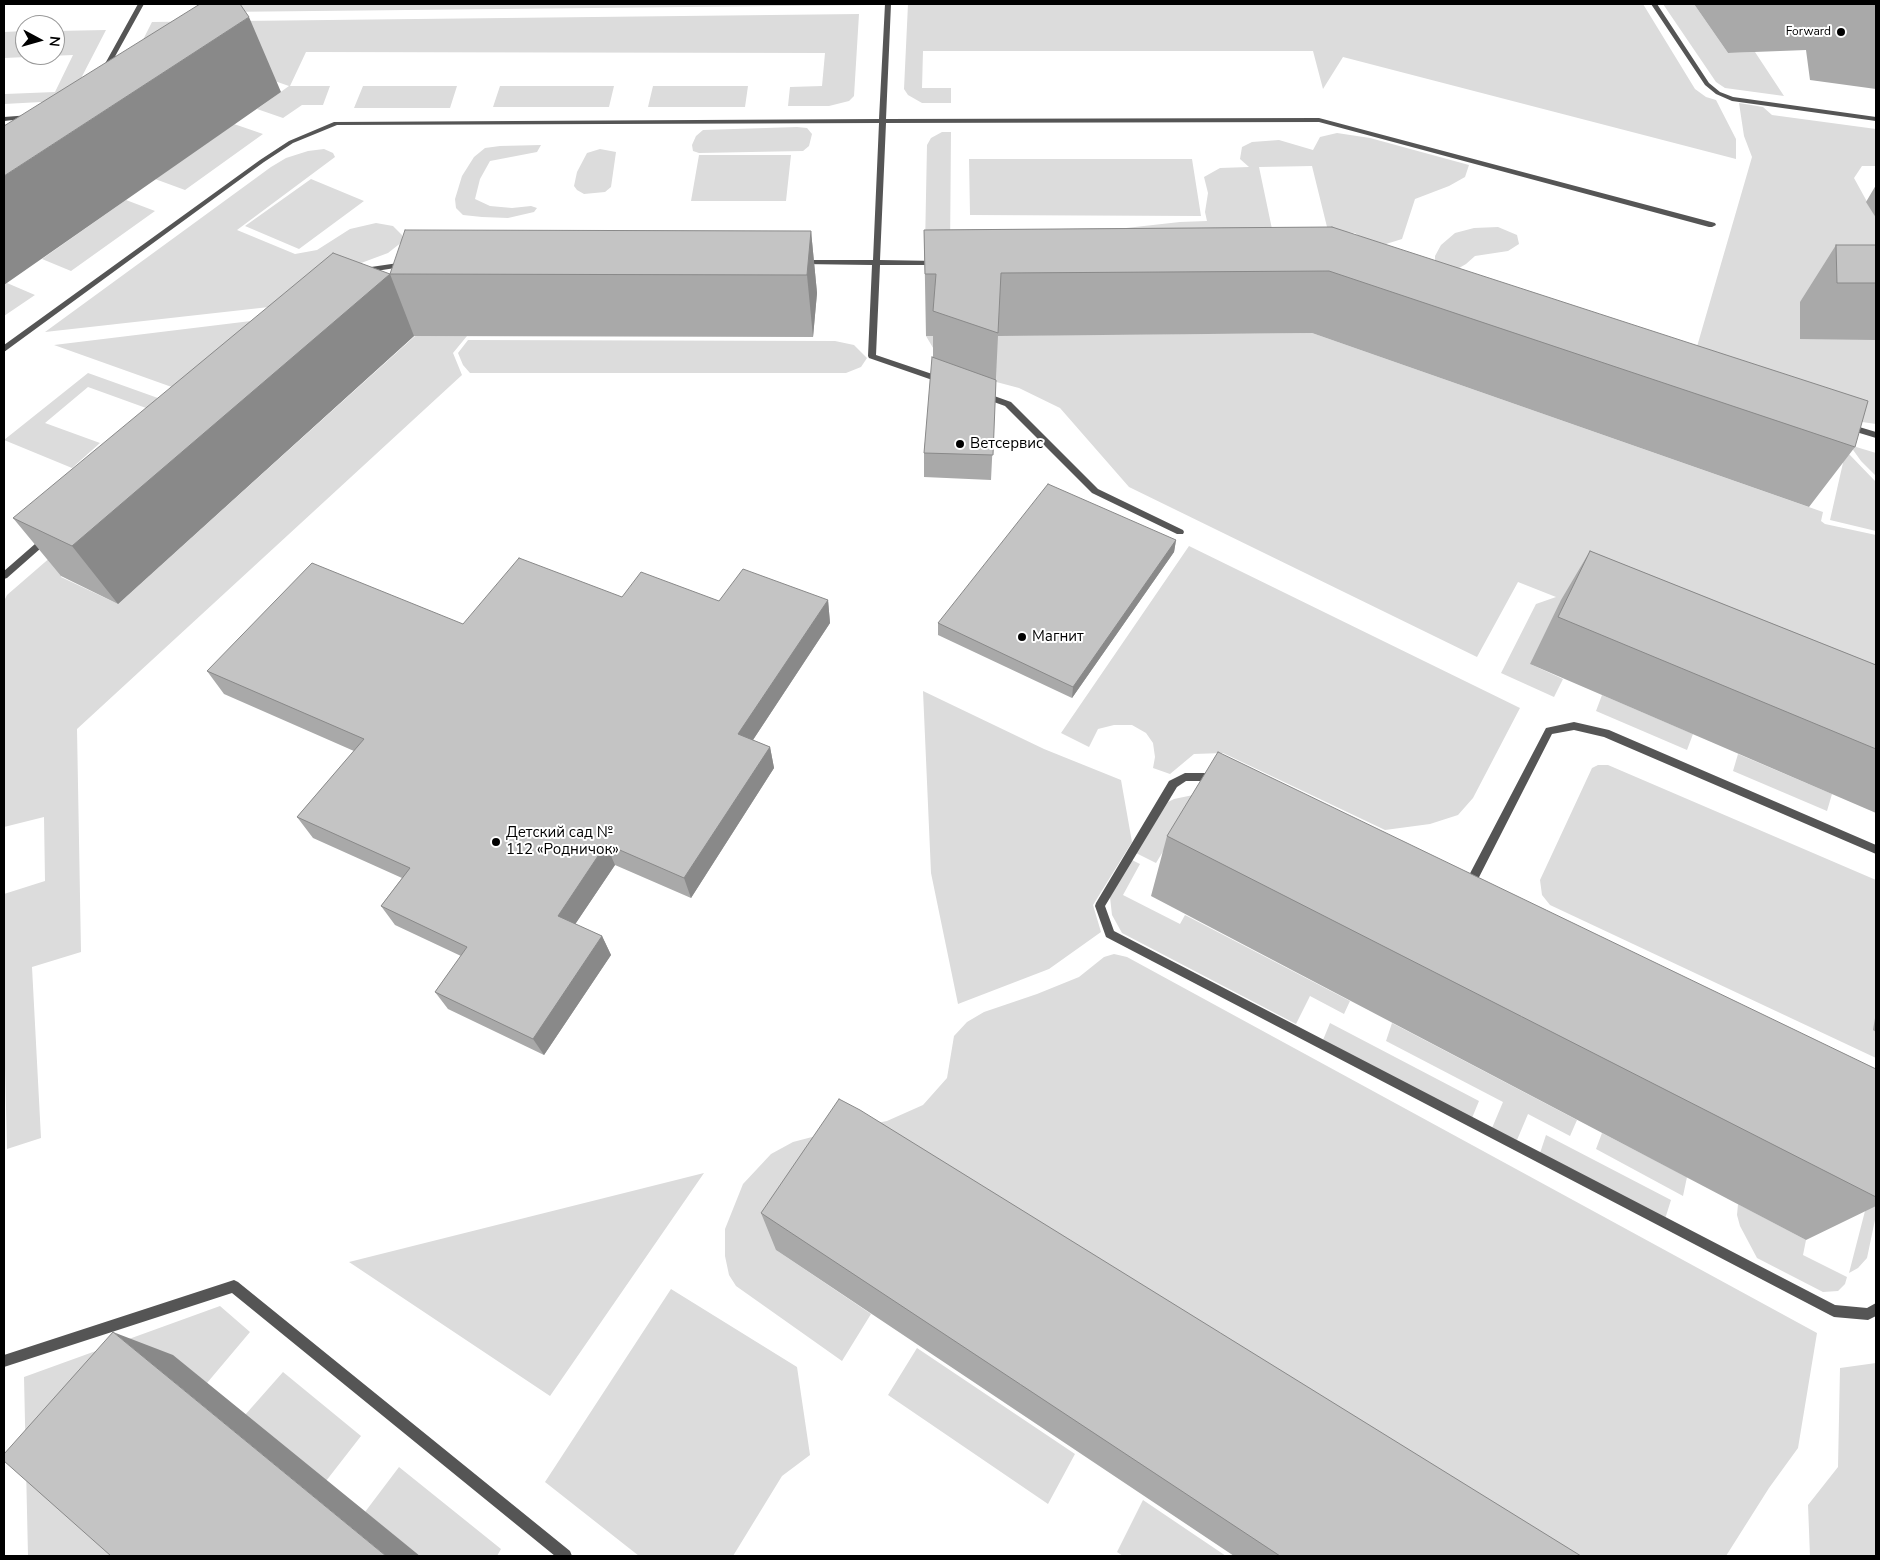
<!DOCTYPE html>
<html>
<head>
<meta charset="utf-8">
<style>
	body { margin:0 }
	#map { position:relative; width:1880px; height:1560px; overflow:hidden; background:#fff; font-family:"Nunito Sans",sans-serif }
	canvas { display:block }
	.frame { position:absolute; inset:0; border:5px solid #000; pointer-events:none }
	.north { position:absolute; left:15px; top:15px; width:50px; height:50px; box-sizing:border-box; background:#fff; border:1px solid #999; border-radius:50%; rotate:96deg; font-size:14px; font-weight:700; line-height:20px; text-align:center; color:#000 }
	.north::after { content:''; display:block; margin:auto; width:18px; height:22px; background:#000; clip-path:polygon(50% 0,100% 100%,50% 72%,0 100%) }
</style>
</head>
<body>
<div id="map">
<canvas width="1880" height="1560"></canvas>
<div class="frame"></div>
<div class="north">N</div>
</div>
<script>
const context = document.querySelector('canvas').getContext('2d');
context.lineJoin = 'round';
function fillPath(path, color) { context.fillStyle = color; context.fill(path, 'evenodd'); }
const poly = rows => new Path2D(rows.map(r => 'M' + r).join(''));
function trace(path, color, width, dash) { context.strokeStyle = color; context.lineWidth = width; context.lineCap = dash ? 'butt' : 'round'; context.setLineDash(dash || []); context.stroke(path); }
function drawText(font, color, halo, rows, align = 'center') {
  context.font = font + ' "Nunito Sans",sans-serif'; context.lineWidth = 4; context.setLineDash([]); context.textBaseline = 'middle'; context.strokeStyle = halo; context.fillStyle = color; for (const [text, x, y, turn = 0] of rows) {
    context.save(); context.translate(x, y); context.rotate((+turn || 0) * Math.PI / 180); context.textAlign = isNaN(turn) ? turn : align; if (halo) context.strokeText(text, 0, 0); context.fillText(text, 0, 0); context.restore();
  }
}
const green = poly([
	[215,4,873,4,874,5,220,12],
	[908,4,1643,4,1695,89,1706,97,1716,100,1736,139,1736,159,1343,57,1323,89,1313,51,923,51,922,88,951,88,951,103,922,103,908,95,904,89],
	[1663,4,1694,4,1728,53,1755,52,1784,96,1725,88,1716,82],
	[859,14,854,96,849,101,829,106,788,106,790,87,822,86,825,53,306,52,290,86,330,86,323,105,302,105,283,118,257,109,289,86,246,71,109,107,152,22],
	[106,30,75,90,60,101,4,104,5,94,55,92,73,55,4,58,4,32,25,31,25,55,55,55,55,31],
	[363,86,457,86,450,108,354,108],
	[500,86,614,86,609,107,493,107],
	[653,86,748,86,745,107,648,107],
	[1739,103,1763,107,1772,115,1876,129,1876,166,1862,166,1854,178,1876,218,1876,424,1862,422,1858,414,1696,350,1752,157,1744,136],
	[234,124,263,134,185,190,155,179],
	[797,127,807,128,812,134,809,146,803,151,699,153,693,151,692,145,696,136,703,130],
	[942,132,951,132,950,252,925,247,927,145,931,138],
	[1337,133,1370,138,1469,165,1465,177,1449,186,1415,199,1402,239,1386,244,1368,243,1355,233,1328,231,1312,166,1259,167,1272,229,1072,234,1180,222,1207,221,1205,212,1208,193,1204,177,1220,168,1249,167,1240,159,1242,147,1252,142,1279,140,1313,150,1320,137],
	[541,145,537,152,490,161,480,179,475,199,490,206,512,208,531,206,537,208,534,212,508,218,482,217,463,215,456,208,455,199,462,176,474,157,485,148,500,146],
	[324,149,333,153,335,157,237,230,295,254,317,250,350,229,376,223,393,226,402,235,402,242,388,253,353,266,305,303,45,332,271,167,286,158,308,151],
	[600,149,616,152,611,187,605,192,584,194,577,190,574,186,577,172,587,153],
	[699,155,791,155,786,201,691,201],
	[969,159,1192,159,1201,216,970,215],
	[311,179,364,201,299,249,245,226],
	[126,200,155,211,71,271,42,259],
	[1498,227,1517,235,1519,244,1508,251,1475,256,1466,264,1454,271,1435,267,1435,256,1441,245,1455,233,1474,228],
	[7,283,35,295,4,316,4,285],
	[292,316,197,396,54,345],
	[1312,333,1823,512,1821,521,1825,524,1876,535,1876,730,1530,664,1563,679,1554,697,1501,673,1536,604,1556,597,1518,582,1477,657,1129,487,1060,408,1019,388,955,371,939,358,926,336],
	[415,336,467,336,453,353,462,375,77,729,81,952,32,967,41,1138,7,1149,4,1027,4,894,45,881,44,817,4,827,4,601,7,595,67,543,61,577,118,604],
	[468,340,835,341,854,345,867,358,861,367,846,373,470,373,463,365,458,353],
	[88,373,183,407,171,417,88,387,45,423,100,443,72,468,4,440],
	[1853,446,1876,453,1876,476,1861,461,1851,447],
	[1848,453,1876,482,1876,531,1830,520,1845,454],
	[1189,546,1520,708,1473,798,1458,815,1430,824,1385,830,1223,753,1194,754,1170,774,1153,768,1155,757,1153,743,1146,733,1132,725,1114,725,1098,729,1089,747,1061,733],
	[923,691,1044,749,1121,780,1132,842,1093,905,1101,932,1049,969,958,1004,931,873],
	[1602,695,1693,734,1687,750,1596,711],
	[1738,754,1832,794,1827,811,1733,771],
	[1598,765,1608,765,1876,880,1876,1058,1550,905,1542,895,1540,880,1592,768],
	[1198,794,1156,863,1136,853,1168,802,1174,799],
	[1132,860,1140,864,1123,895,1180,924,1185,915,1350,1001,1344,1014,1310,996,1296,1024,1122,933,1112,915,1110,897],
	[1114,954,1127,957,1817,1333,1798,1448,1769,1488,1726,1556,1505,1556,776,1250,871,1314,842,1361,736,1286,729,1275,725,1256,725,1229,743,1184,771,1154,793,1142,835,1131,887,1121,923,1105,947,1078,954,1036,967,1022,984,1012,1037,994,1079,977,1104,957],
	[1330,1023,1479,1101,1472,1118,1323,1040],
	[1392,1023,1577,1120,1570,1136,1528,1114,1517,1140,1492,1128,1503,1102,1386,1041],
	[1876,1125,1876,1215,1867,1258,1858,1268,1849,1273,1865,1211],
	[1602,1133,1687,1177,1683,1196,1596,1149],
	[1546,1135,1671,1200,1665,1219,1540,1153],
	[704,1173,550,1396,349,1262],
	[1738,1204,1806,1240,1803,1255,1847,1277,1845,1284,1838,1291,1823,1292,1757,1258,1740,1226,1737,1215],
	[671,1289,797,1367,810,1455,782,1476,733,1556,639,1556,545,1482],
	[220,1306,250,1332,207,1383,173,1356,167,1556,28,1556,24,1377],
	[917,1348,1075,1454,1048,1504,888,1395],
	[1876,1363,1876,1556,1810,1556,1808,1505,1838,1467,1840,1368],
	[283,1372,361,1436,326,1481,245,1415],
	[399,1467,501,1549,497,1556,420,1556,365,1512],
	[1143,1500,1226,1556,1123,1556,1117,1552]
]);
const lane = poly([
	[138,4,144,4,107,71,102,72,101,71,138,4],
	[885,4,891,4,886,119,1319,118,1715,223,1716,225,1712,227,1709,227,1319,122,886,123,880,260,938,261,942,263,938,265,880,265,876,355,944,378,945,380,941,383,869,358,868,356,872,265,802,264,798,262,802,260,873,260,879,123,337,125,293,143,264,162,4,352,4,345,260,160,289,141,334,122,879,119,885,4],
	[1651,4,1657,4,1709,83,1720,92,1733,97,1876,117,1876,121,1732,101,1716,94,1705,85,1651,4],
	[30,115,32,116,32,118,4,121,4,117,30,115],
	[405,262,408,262,408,266,376,271,364,276,360,274,371,267,405,262],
	[983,392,1011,402,1098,489,1183,530,1184,532,1183,534,1177,534,1092,493,1005,406,980,397,980,393,983,392],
	[1846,423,1876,432,1876,438,1843,428,1843,424,1846,423],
	[46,536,49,537,50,539,49,541,7,578,4,579,4,571,43,537,46,536],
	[1574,722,1609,730,1876,845,1876,854,1604,737,1574,730,1552,734,1473,889,1469,891,1465,889,1464,886,1465,883,1546,728,1574,722],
	[1185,773,1215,773,1219,774,1220,777,1219,780,1215,781,1186,781,1177,787,1105,906,1114,931,1835,1305,1867,1308,1876,1303,1876,1316,1868,1320,1834,1317,1830,1315,1106,937,1095,906,1096,903,1169,781,1185,773],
	[234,1280,238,1282,570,1551,572,1556,555,1556,232,1293,4,1367,4,1355,234,1280]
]);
const wall = poly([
	[1694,4,1876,4,1876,89,1810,80,1806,50,1728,53],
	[1876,185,1876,218,1866,202],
	[1332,227,1855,447,1809,507,1312,333,998,336,991,480,924,477,924,453,933,358,933,336,926,336,924,230],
	[811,231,817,293,813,337,414,336,118,604,61,576,13,518,390,274],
	[1836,245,1876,245,1876,340,1800,339,1800,302],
	[1176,540,1174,552,1072,698,938,635,938,623],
	[1590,551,1876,665,1876,813,1530,664,1561,600],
	[622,597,719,601,828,600,830,623,753,740,770,747,774,768,691,898,615,865,575,924,602,936,611,955,544,1055,448,1009,435,992,461,956,395,925,381,906,402,878,313,838,297,817,354,751,224,694,207,671,463,624],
	[1167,836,1876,1069,1876,1206,1806,1240,1151,896],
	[1876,1012,1876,1032,1873,1030],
	[761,1213,1581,1556,1234,1556,776,1250]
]);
const shadedWall = poly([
	[249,17,281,92,4,285,4,176],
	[811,231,817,293,813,337,807,275],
	[390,274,414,336,118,604,72,546],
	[1176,540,1174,552,1072,698,1073,687],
	[828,600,830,623,743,755,738,734],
	[770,747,774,768,691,898,684,878],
	[606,844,615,865,568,935,558,916],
	[602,936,611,955,544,1055,533,1039],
	[113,1332,173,1355,420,1556,386,1556]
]);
const building = poly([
	[200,4,240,4,249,17,4,176,4,126,200,4],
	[1332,227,1868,401,1855,447,1329,271,1001,273,998,333,933,311,936,274,925,274,924,230,1332,227],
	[405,230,811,231,807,275,390,274,405,230],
	[1836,245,1876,245,1876,283,1837,283,1836,245],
	[333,253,390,274,72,546,13,518,333,253],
	[932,357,996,380,993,455,924,453,932,357],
	[1048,484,1176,540,1073,687,938,623,1048,484],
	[1590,551,1876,665,1876,749,1558,617,1590,551],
	[519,558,622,597,641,572,719,601,743,569,828,600,738,734,770,747,684,878,606,844,558,916,602,936,533,1039,435,992,467,947,381,906,410,868,297,817,364,739,207,671,312,563,463,624,519,558],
	[1218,752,1876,1069,1876,1197,1167,836,1218,752],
	[839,1099,860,1110,1581,1556,1280,1556,761,1213,839,1099],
	[113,1332,386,1556,111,1556,4,1461,4,1454,113,1332]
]);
const markers = [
	[1841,32,5,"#000"],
	[960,444,5,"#000"],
	[1022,637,5,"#000"],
	[496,842,5,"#000"]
];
const farPoinames = [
	["Forward",1831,32]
];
const poiNames = [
	["Ветсервис",970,444],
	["Магнит",1032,637],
	["Детский сад №",506,833],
	["112 «Родничок»",506,850]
];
fillPath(green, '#dcdcdc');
fillPath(lane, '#555');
fillPath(wall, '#a9a9a9');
fillPath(shadedWall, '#898989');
fillPath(building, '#c4c4c4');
trace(building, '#898989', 1);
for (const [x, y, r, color] of markers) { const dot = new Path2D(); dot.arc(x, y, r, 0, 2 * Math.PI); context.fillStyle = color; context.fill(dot); trace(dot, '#fff', 2); }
drawText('12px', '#000', '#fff', farPoinames, 'right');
drawText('15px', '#000', '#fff', poiNames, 'left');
</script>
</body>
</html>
